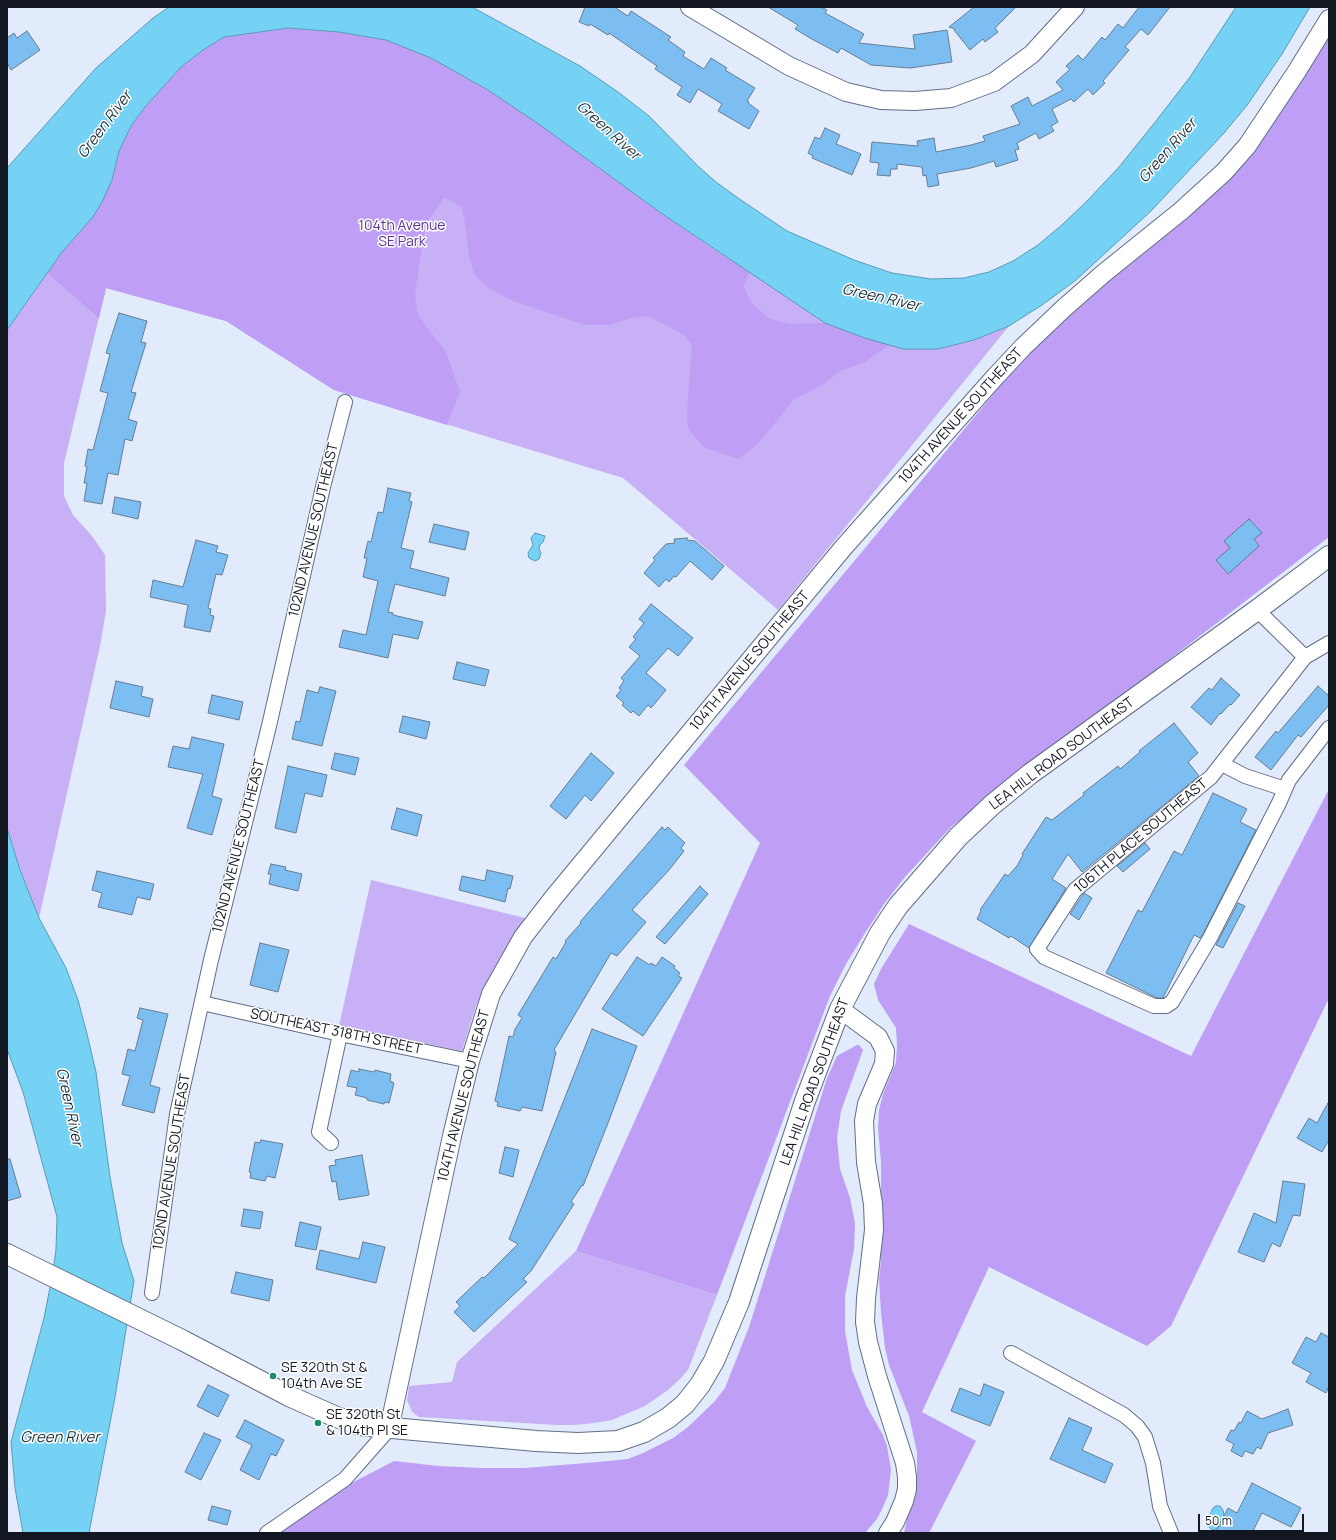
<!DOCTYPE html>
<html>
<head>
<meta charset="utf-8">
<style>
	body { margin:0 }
	#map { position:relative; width:1336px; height:1540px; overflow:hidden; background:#e2ebfc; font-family:Manrope,sans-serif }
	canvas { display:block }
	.frame { position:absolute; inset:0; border:8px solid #121721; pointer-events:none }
	.scale { position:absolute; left:1198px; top:1514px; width:106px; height:18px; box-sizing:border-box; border:2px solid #121721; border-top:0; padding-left:5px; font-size:12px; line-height:14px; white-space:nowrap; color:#121721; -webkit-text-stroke:3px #fff; paint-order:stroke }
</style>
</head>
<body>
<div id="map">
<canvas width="1336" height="1540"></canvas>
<div class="frame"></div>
<div class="scale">50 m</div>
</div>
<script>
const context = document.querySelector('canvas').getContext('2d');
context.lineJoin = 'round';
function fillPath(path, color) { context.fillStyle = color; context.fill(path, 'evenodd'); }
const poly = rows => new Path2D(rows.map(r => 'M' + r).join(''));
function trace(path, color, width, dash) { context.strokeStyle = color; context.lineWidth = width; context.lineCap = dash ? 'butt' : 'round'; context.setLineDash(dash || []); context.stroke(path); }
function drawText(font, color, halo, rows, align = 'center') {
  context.font = font + ' Manrope,sans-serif'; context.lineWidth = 3; context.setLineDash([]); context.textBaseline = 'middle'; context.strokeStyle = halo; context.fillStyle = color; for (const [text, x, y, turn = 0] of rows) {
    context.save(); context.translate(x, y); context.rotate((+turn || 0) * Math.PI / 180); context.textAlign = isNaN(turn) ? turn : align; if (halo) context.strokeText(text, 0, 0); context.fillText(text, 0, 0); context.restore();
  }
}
const green = poly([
	[288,28,903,349,939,349,974,340,1009,326,778,610,623,478,334,390,226,321,106,288,64,463,64,496,73,515,92,536,105,555,106,611,100,646,39,918,20,870,7,828,7,330,62,252],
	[371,880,525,918,490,978,476,1006,462,1051,339,1026],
	[576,1251,717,1295,688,1370,679,1380,668,1390,645,1406,612,1420,594,1423,575,1425,557,1425,419,1417,412,1412,407,1400,409,1386,452,1382,457,1362]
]);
const forest = poly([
	[288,28,339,32,387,40,431,58,488,90,543,127,661,213,749,273,744,286,749,300,768,318,789,324,825,323,865,338,890,345,863,363,840,371,824,384,793,400,759,443,738,459,704,447,688,429,687,411,692,345,684,335,648,316,632,318,610,325,585,325,513,301,488,288,474,274,469,256,466,230,462,208,452,201,444,198,425,225,415,295,418,315,446,352,460,392,447,425,334,390,226,321,106,288,99,318,47,273,112,180,119,151,131,126,145,107,181,67,203,50,224,37],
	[1329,35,1329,537,951,827,905,877,884,904,865,933,846,964,830,996,717,1295,576,1251,760,843,684,765,1037,342,1054,325,1180,224,1205,201,1259,143,1288,101],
	[1329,789,1329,998,1171,1326,1147,1346,989,1267,922,1412,976,1441,929,1533,904,1533,914,1487,917,1470,917,1452,909,1416,889,1365,885,1348,881,1313,879,1279,881,1261,881,1163,878,1128,879,1110,883,1094,896,1062,897,1046,896,1028,878,1000,874,984,881,969,909,924,1191,1056],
	[857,1045,859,1045,863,1050,841,1111,837,1138,840,1169,850,1198,855,1223,854,1249,845,1296,845,1331,852,1370,867,1407,883,1435,887,1446,891,1470,888,1495,883,1507,877,1519,865,1533,280,1533,299,1518,342,1488,394,1461,438,1466,482,1468,525,1468,598,1462,628,1459,643,1453,673,1438,688,1427,714,1402,725,1388,749,1327,827,1078,837,1056]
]);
const water = poly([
	[169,7,472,7,580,66,618,92,649,116,699,167,716,182,738,198,787,231,854,260,892,273,931,279,964,278,989,272,1013,261,1038,245,1063,224,1088,200,1119,167,1156,121,1190,77,1236,7,1310,7,1282,54,1248,104,1224,133,1151,211,1076,280,1042,305,1009,326,974,340,938,349,903,349,865,338,825,323,661,213,543,127,488,90,431,58,386,40,339,32,288,28,224,37,203,50,181,67,145,107,131,126,119,151,112,180,103,200,93,217,62,252,7,330,7,168,96,68,153,18,169,7],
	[535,533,545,536,543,542,540,545,539,549,541,553,539,559,535,561,529,558,528,553,533,545,531,538,535,533],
	[7,828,20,870,39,918,66,968,78,1000,87,1034,96,1072,110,1177,122,1243,134,1281,115,1397,89,1533,23,1533,15,1488,11,1442,44,1318,53,1272,56,1249,57,1217,23,1092,7,1049,7,828],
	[1216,1506,1220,1506,1223,1510,1224,1515,1219,1527,1216,1529,1212,1530,1208,1526,1207,1521,1213,1508,1216,1506]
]);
const building = poly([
	[585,7,614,7,628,16,631,11,671,37,668,40,685,52,683,56,704,69,711,58,727,68,725,70,755,88,747,101,749,102,748,103,759,111,749,129,718,111,722,104,698,89,690,103,677,95,682,87,655,69,657,66,609,33,608,35,590,24,589,26,579,22,585,7],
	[768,7,821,7,827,10,825,13,864,34,859,43,915,49,913,35,947,30,952,62,910,68,871,65,841,48,838,53,810,38,795,29,798,25,768,7],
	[974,7,1016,7,995,28,998,32,985,42,983,39,970,50,954,30,955,29,949,27,974,7],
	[1139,7,1170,7,1148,35,1141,29,1125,47,1129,50,1103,81,1105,83,1093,95,1088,89,1074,102,1071,99,1052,109,1058,122,1051,126,1054,131,1039,139,1036,133,1017,143,1019,149,1015,150,1018,160,996,167,994,161,971,168,937,174,939,185,928,187,926,175,923,176,922,167,897,164,897,169,891,169,890,176,877,175,879,163,870,162,872,142,918,146,917,141,934,138,936,152,971,145,985,141,983,136,1020,124,1011,106,1028,97,1032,106,1063,90,1056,82,1070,69,1066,66,1078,55,1083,60,1102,37,1105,40,1118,24,1123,28,1139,7],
	[27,31,40,50,11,70,7,63,7,38,14,33,17,38,27,31],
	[825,128,840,135,836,144,861,154,852,175,812,158,813,156,808,153,815,137,820,139,825,128],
	[119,313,147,321,141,342,146,343,131,392,136,393,128,419,137,422,132,441,125,439,118,475,108,473,102,504,84,501,87,483,84,483,87,467,85,466,88,449,93,450,108,393,100,391,110,354,106,353,119,313],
	[388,488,411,493,409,501,412,502,401,548,414,551,410,568,449,578,445,596,395,584,388,612,393,613,393,615,423,622,418,639,393,634,388,658,339,647,343,630,366,635,378,581,363,577,367,558,364,558,368,541,371,542,378,512,383,513,388,488],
	[115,497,141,502,138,519,112,513,115,497],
	[1249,519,1262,533,1254,539,1259,546,1228,574,1216,560,1230,548,1224,541,1249,519],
	[434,524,469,532,465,550,429,542,434,524],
	[687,538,687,540,695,541,724,566,712,580,690,561,676,577,674,576,669,582,666,579,659,587,644,573,655,560,653,558,666,544,675,543,674,539,687,538],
	[196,540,218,546,216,552,228,555,222,575,216,574,208,608,211,609,210,615,214,616,210,632,184,627,188,605,150,597,153,580,183,587,196,540],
	[651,604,693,638,678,656,668,648,646,673,666,690,651,708,648,705,639,716,633,711,631,713,622,705,624,703,616,696,621,690,619,688,624,681,621,678,640,656,629,647,636,639,633,637,644,623,639,619,651,604],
	[457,662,489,670,485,686,453,679,457,662],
	[1221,678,1240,695,1231,705,1230,704,1221,714,1220,713,1211,725,1191,707,1209,688,1212,690,1221,678],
	[116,681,143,687,141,696,153,699,149,717,110,708,116,681],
	[1318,686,1329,696,1329,705,1301,737,1298,735,1271,770,1255,757,1276,731,1278,733,1318,686],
	[320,687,336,691,322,746,292,739,296,721,300,722,307,690,318,693,320,687],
	[212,695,243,702,239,720,208,713,212,695],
	[403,716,430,722,426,739,399,732,403,716],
	[1174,723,1198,753,1188,762,1199,776,1082,872,1068,854,1052,879,1066,888,1029,948,1011,936,1009,938,977,919,981,911,980,910,1005,874,1008,876,1017,866,1023,855,1022,854,1046,817,1052,820,1084,795,1083,793,1118,766,1120,769,1140,752,1139,751,1174,723],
	[192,737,224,744,212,796,222,799,212,835,187,828,203,774,168,767,173,746,189,749,192,737],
	[335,753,359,758,355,775,331,769,335,753],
	[591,753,614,773,591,801,585,795,566,819,550,806,591,753],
	[288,766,327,775,322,797,305,793,296,833,275,828,288,766],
	[1213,793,1247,809,1240,822,1256,830,1203,934,1200,938,1194,935,1163,998,1157,998,1106,973,1138,910,1142,912,1174,851,1182,855,1213,793],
	[397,808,422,815,417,836,391,829,397,808],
	[662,827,665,830,668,827,685,843,681,848,684,851,669,870,632,910,646,922,617,956,611,953,554,1050,556,1052,542,1111,522,1107,520,1111,497,1106,498,1102,495,1101,509,1036,513,1037,515,1029,522,1018,518,1015,553,957,556,959,566,942,565,941,581,923,580,922,662,827],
	[1145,843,1150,849,1123,872,1117,866,1145,843],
	[271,864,286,867,285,870,302,874,298,891,269,884,271,874,268,874,271,864],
	[487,870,513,876,510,889,508,888,505,902,459,890,462,876,485,881,487,870],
	[97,871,154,884,150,900,137,897,132,915,98,907,102,893,92,890,97,871],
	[700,886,708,894,665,944,656,937,700,886],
	[1084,893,1092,898,1079,920,1070,914,1084,893],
	[1238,903,1245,906,1223,948,1216,945,1238,903],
	[260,943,289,950,278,992,250,985,260,943],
	[637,957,650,965,651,963,656,966,662,957,675,966,674,968,680,973,678,976,682,978,643,1036,602,1009,637,957],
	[140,1008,168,1014,150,1085,160,1088,154,1113,122,1105,130,1076,122,1074,128,1049,135,1051,143,1020,137,1018,140,1008],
	[592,1029,637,1046,608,1123,583,1186,582,1185,571,1202,574,1204,531,1271,523,1279,527,1282,474,1332,454,1312,460,1306,456,1302,482,1277,484,1278,518,1244,509,1239,592,1029],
	[359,1069,374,1072,375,1070,391,1074,390,1081,394,1083,389,1103,385,1102,384,1104,367,1100,367,1098,355,1095,357,1088,347,1086,351,1070,359,1072,359,1069],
	[1329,1101,1329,1140,1322,1152,1297,1138,1309,1118,1317,1123,1329,1101],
	[261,1140,283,1144,275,1178,267,1176,265,1181,250,1178,251,1172,249,1172,255,1142,260,1143,261,1140],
	[505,1147,519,1150,513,1177,499,1173,505,1147],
	[362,1155,369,1195,339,1200,336,1181,332,1182,329,1166,336,1165,335,1160,362,1155],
	[7,1159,10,1159,21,1197,7,1201,7,1159],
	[1283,1181,1305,1184,1300,1216,1293,1215,1280,1247,1272,1243,1264,1262,1238,1252,1254,1213,1276,1223,1283,1181],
	[244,1209,263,1212,260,1229,241,1226,244,1209],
	[300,1222,321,1227,316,1250,295,1246,300,1222],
	[363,1242,385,1247,376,1283,316,1269,320,1250,359,1259,363,1242],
	[236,1272,273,1280,269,1301,231,1293,236,1272],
	[1321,1333,1329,1337,1329,1386,1326,1393,1306,1382,1311,1373,1292,1363,1306,1337,1316,1342,1321,1333],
	[984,1384,1004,1392,990,1426,951,1411,960,1388,980,1396,984,1384],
	[208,1385,229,1395,218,1417,197,1406,208,1385],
	[1288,1409,1293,1425,1268,1433,1261,1449,1257,1447,1253,1454,1245,1451,1242,1457,1231,1451,1234,1444,1226,1440,1231,1430,1234,1431,1239,1422,1241,1423,1247,1411,1262,1419,1288,1409],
	[1069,1418,1092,1428,1082,1450,1113,1464,1105,1483,1050,1459,1069,1418],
	[245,1420,284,1440,276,1456,271,1454,259,1480,240,1470,252,1445,236,1437,245,1420],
	[204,1433,221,1440,201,1480,185,1472,204,1433],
	[1252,1483,1301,1508,1291,1527,1262,1513,1252,1533,1215,1533,1228,1508,1237,1513,1252,1483],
	[212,1506,231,1511,227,1525,208,1520,212,1506]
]);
const minor = poly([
	[1257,610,1305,657],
	[1329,643,1305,657,1211,777,1075,890,1037,949,1044,957,1154,1006,1166,1006,1172,1002,1210,938,1279,803,1289,780,1329,728],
	[1222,764,1245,776,1285,789],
	[202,1003,340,1034,470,1061],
	[331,1143,319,1132,340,1034],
	[152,1293,177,1114,211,960,269,726,323,487,345,402],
	[1011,1353,1124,1415,1137,1426,1145,1437,1153,1463,1160,1506,1171,1533],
	[267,1533,345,1479,389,1429]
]);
const tertiary = poly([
	[690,7,789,66,846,92,881,100,915,101,951,98,994,82,1032,54,1075,7],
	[840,1009,878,1037,885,1051,884,1064,867,1104,864,1121,866,1162,873,1204,874,1230,866,1298,865,1322,868,1342,877,1376,905,1463,907,1477,907,1489,904,1501,895,1522,888,1533],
	[389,1429,452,1136,470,1061,491,994,523,937,554,897,843,548,995,377,1023,347,1064,308,1104,273,1181,211,1224,172,1247,146,1297,71,1329,19]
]);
const secondary = poly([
	[7,1254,182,1340,289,1396,334,1416,359,1425,536,1441,578,1443,618,1441,644,1432,668,1418,685,1404,700,1385,714,1361,739,1302,805,1101,840,1009,880,933,898,906,958,837,992,805,1030,774,1257,610,1329,556]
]);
const markers = [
	[273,1376,4,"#1b8b6b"],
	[318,1423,4,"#1b8b6b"]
];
const parkNames = [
	["104th Avenue",402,226],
	["SE Park",402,242]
];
const streetNames = [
	["104TH AVENUE SOUTHEAST",961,416,-48],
	["102ND AVENUE SOUTHEAST",314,530,-77],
	["104TH AVENUE SOUTHEAST",750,661,-50],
	["LEA HILL ROAD SOUTHEAST",1062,754,-37],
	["106TH PLACE SOUTHEAST",1141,836,-40],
	["102ND AVENUE SOUTHEAST",239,846,-76],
	["SOUTHEAST 318TH STREET",336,1032,12],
	["LEA HILL ROAD SOUTHEAST",815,1082,-70],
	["104TH AVENUE SOUTHEAST",464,1096,-76],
	["102ND AVENUE SOUTHEAST",172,1162,-81]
];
const poiNames = [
	["SE 320th St &",281,1368],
	["104th Ave SE",281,1384],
	["SE 320th St",326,1415],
	["& 104th Pl SE",326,1431]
];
const waterNames = [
	["Green River",105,125,-53],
	["Green River",608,131,42],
	["Green River",1168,151,-49],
	["Green River",881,298,13],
	["Green River",69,1107,78],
	["Green River",60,1438]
];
fillPath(green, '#c8b0f6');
fillPath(forest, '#be9ff5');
fillPath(water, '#76d2f4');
trace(water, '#589ab5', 1);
fillPath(building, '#7cbef2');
trace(building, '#657d91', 1);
trace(minor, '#616e86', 16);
trace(tertiary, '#616e86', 20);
trace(secondary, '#616e86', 22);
trace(minor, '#fff', 14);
trace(tertiary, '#fff', 18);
trace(secondary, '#fff', 20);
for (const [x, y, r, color] of markers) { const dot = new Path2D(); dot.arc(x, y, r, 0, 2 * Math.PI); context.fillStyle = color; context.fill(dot); trace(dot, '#fff', 1.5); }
drawText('14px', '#5d3294', '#fff', parkNames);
drawText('14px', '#121721', '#fff', streetNames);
drawText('14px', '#121721', '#fff', poiNames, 'left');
drawText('italic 15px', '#1c3139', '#fff', waterNames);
</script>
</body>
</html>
